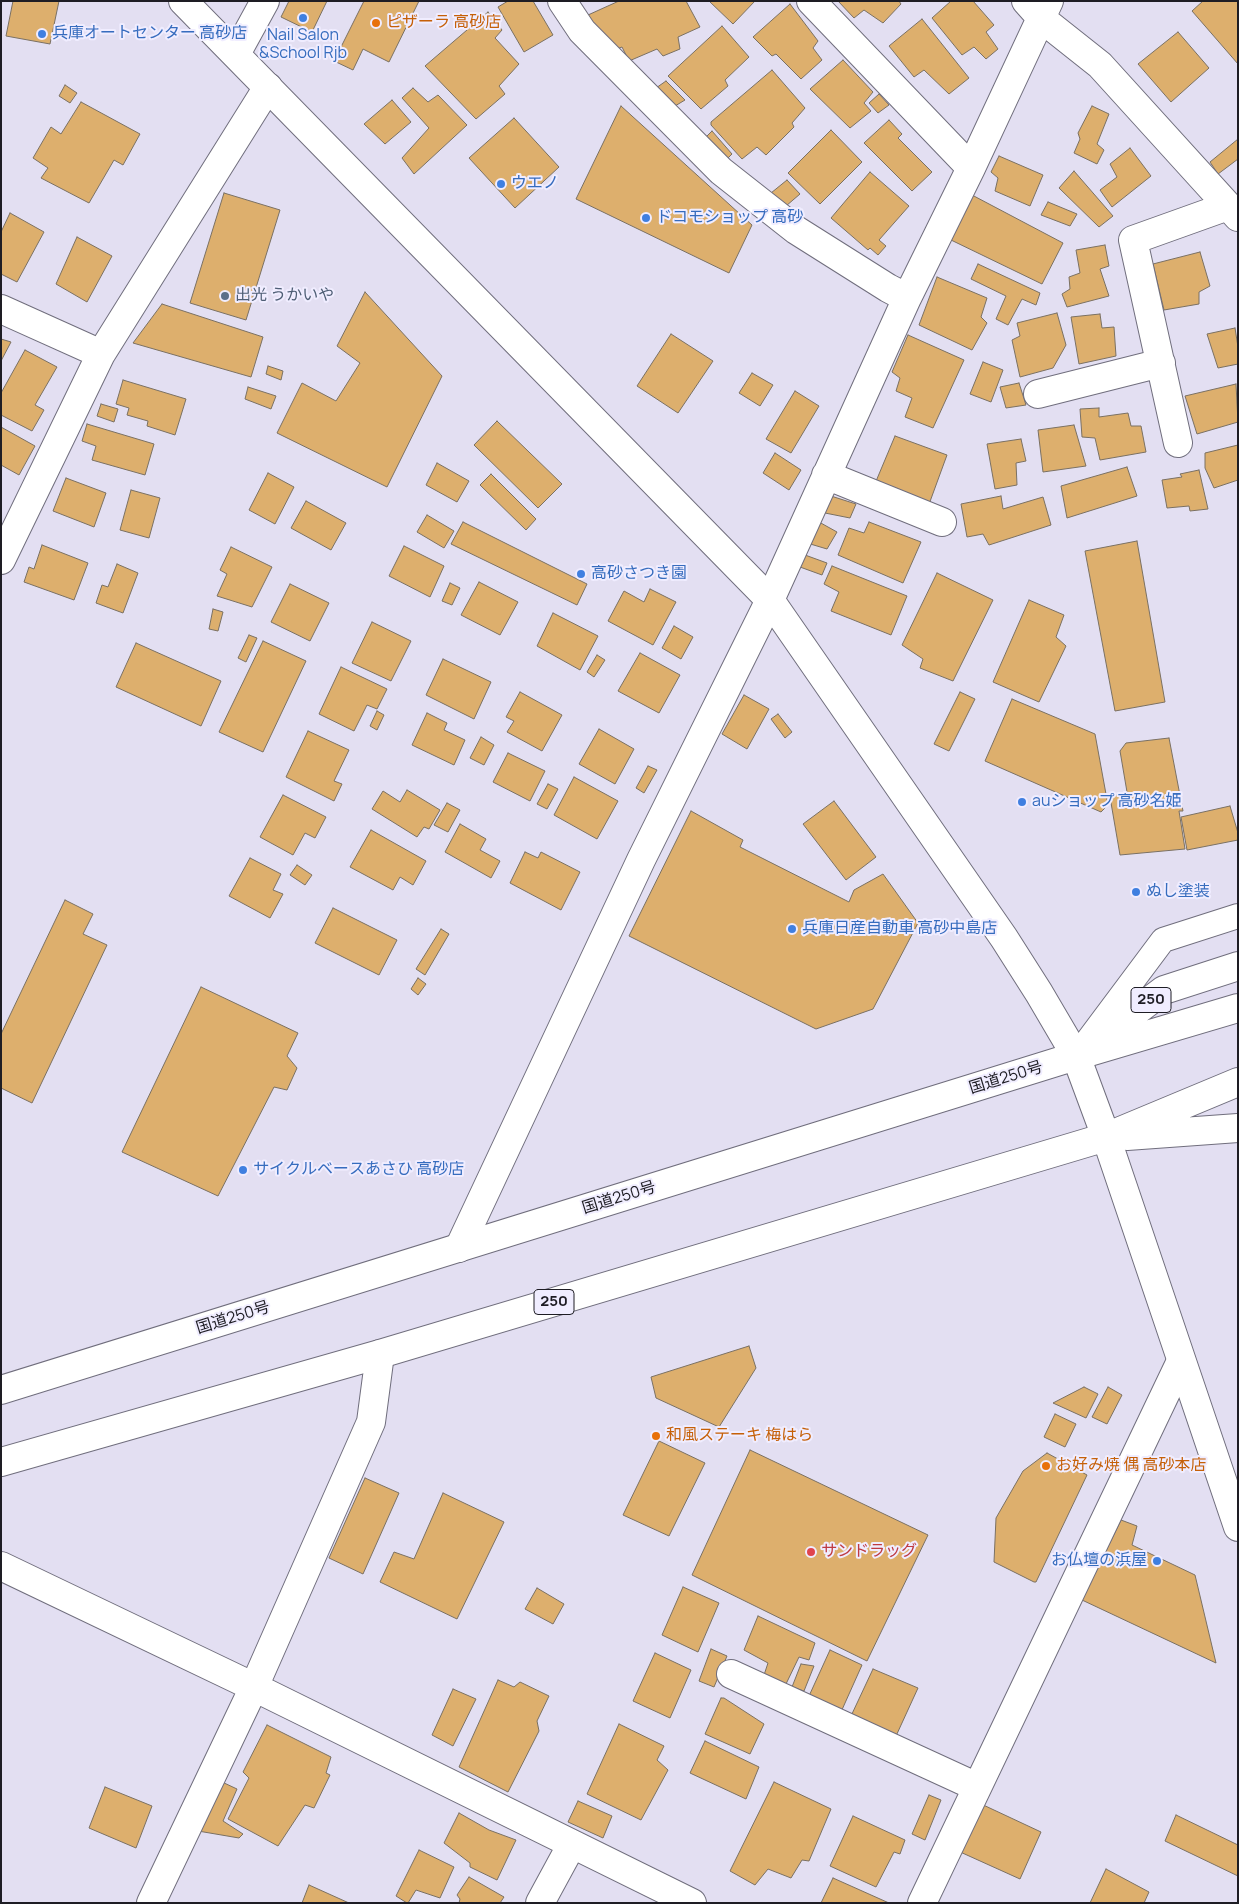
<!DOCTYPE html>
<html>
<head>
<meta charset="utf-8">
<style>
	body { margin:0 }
	#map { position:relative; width:1239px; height:1904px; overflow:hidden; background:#e3dff2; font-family:Manrope,sans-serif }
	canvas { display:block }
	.frame { position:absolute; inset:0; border:2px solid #1e1d24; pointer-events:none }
</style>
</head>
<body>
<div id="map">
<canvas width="1239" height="1904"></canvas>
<div class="frame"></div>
</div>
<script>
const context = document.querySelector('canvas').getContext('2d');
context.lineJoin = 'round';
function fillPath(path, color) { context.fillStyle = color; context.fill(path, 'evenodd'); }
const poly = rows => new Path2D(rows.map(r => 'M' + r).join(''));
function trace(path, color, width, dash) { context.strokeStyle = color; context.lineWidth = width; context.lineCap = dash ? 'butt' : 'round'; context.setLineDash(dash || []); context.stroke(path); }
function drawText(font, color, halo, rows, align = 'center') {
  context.font = font + ' Manrope,"Noto Sans JP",sans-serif'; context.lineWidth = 4; context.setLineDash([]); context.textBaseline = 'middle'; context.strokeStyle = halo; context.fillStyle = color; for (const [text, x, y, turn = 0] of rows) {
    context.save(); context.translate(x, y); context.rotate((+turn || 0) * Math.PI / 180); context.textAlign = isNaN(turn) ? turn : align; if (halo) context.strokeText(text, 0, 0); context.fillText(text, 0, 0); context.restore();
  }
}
const building = poly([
	[13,1,59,1,50,44,6,36,13,1],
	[289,1,327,1,312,32,281,17,289,1],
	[364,1,419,1,389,62,363,49,353,70,334,61,364,1],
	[508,1,533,1,553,35,524,52,498,7,508,1],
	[619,1,686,1,700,27,678,37,680,49,663,56,657,49,629,61,622,47,614,50,587,18,588,15,619,1],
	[709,1,755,1,733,24,709,1],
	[838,1,899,1,901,4,883,23,864,10,854,18,838,1],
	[951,1,973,1,994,25,986,32,998,49,986,59,974,47,962,55,932,18,951,1],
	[1203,1,1238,1,1238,64,1192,11,1203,1],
	[790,4,818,41,813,48,822,60,801,79,776,54,772,56,753,37,790,4],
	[488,12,502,30,495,38,519,64,499,86,505,94,476,119,425,66,488,12],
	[922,19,969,78,949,94,924,70,914,77,889,46,922,19],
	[722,26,749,57,725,80,728,86,701,109,668,76,722,26],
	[1178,32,1209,68,1171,102,1138,64,1178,32],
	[843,60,873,92,864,103,871,111,850,128,810,89,843,60],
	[772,70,805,108,792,123,794,127,766,155,757,147,742,159,711,125,711,122,772,70],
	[666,81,685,100,675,106,656,88,666,81],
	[65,85,77,93,70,103,59,96,65,85],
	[413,88,428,102,438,95,467,125,414,174,402,158,429,128,402,98,413,88],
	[879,94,889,105,878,113,869,103,879,94],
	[392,100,411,122,385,144,364,124,392,100],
	[81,102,140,134,123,165,114,160,89,203,41,178,48,168,33,158,51,127,61,134,81,102],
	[621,106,752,225,729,273,576,199,621,106],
	[1092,106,1109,114,1097,144,1104,150,1097,164,1074,153,1080,139,1078,133,1092,106],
	[514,118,559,167,515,208,469,158,514,118],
	[889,120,902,134,898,138,932,172,912,191,864,143,889,120],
	[831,130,862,162,820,204,788,173,831,130],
	[712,131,732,154,728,158,704,139,712,131],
	[1238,139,1238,159,1218,174,1210,162,1238,139],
	[1130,148,1151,176,1112,207,1100,190,1117,177,1110,164,1130,148],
	[999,156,1043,175,1030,206,995,191,998,178,991,172,999,156],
	[1074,171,1113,216,1099,227,1059,188,1074,171],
	[870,172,909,206,879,240,886,246,878,255,870,248,868,250,831,218,870,172],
	[787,180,800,194,786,206,771,193,787,180],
	[224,193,280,210,246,320,190,303,224,193],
	[972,195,1063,243,1042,284,951,240,972,195],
	[1048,202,1077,214,1070,226,1041,215,1048,202],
	[10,213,44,232,17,282,1,274,1,232,10,213],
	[77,237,112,256,87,302,56,284,77,237],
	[1105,245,1109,266,1100,269,1109,296,1067,307,1062,294,1070,289,1069,277,1080,273,1076,250,1105,245],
	[1200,252,1210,286,1199,292,1199,304,1164,310,1153,264,1200,252],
	[978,264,1040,293,1036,305,1022,299,1008,325,996,319,1006,296,971,279,978,264],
	[937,277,987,298,981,317,987,323,972,350,919,325,937,277],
	[365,292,442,376,387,487,277,433,302,383,336,401,360,363,337,346,365,292],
	[162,304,263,337,251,377,133,343,162,304],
	[1057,313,1066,345,1053,368,1020,377,1012,340,1020,336,1017,323,1057,313],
	[1100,314,1102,328,1114,327,1116,356,1079,364,1071,317,1100,314],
	[1235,328,1238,347,1238,364,1218,368,1207,334,1235,328],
	[671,334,713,361,678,413,637,386,671,334],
	[908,335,964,360,933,428,905,417,912,398,896,391,900,378,892,372,908,335],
	[1,339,11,342,1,361,1,339],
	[25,350,57,367,35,405,44,410,32,431,1,415,1,393,25,350],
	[983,362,1003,370,991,402,970,394,983,362],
	[268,366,283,371,281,380,266,374,268,366],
	[752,373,773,385,760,406,739,393,752,373],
	[123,380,186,399,175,435,147,426,148,421,127,415,129,408,116,404,123,380],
	[1019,383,1026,405,1006,408,1000,387,1019,383],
	[1236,384,1238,422,1197,434,1185,396,1236,384],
	[248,387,276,396,271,409,245,399,248,387],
	[795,391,819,406,791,453,766,439,795,391],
	[101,404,118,409,114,422,97,416,101,404],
	[1099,408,1099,417,1128,413,1131,426,1141,426,1146,452,1100,460,1095,438,1082,437,1080,409,1099,408],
	[497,421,562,484,538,508,474,445,497,421],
	[87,424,154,444,145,475,92,460,96,446,82,441,87,424],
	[1074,425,1086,466,1043,472,1038,430,1074,425],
	[1,427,35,446,19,475,1,465,1,427],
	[895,436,947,455,928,507,874,486,895,436],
	[1021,439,1026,461,1016,463,1017,485,995,489,987,444,1021,439],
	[1238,445,1238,480,1214,488,1205,468,1205,453,1238,445],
	[775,453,801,470,789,490,763,473,775,453],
	[437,463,469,481,457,502,426,485,437,463],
	[1127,467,1137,496,1067,518,1061,486,1127,467],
	[1199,470,1208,509,1190,511,1189,506,1167,508,1162,480,1182,477,1180,474,1199,470],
	[268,473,294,487,275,524,249,510,268,473],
	[491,474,536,519,526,530,480,485,491,474],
	[66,478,106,493,94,527,53,511,66,478],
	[131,490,160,498,149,538,120,530,131,490],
	[831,496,856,504,850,518,825,513,831,496],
	[1001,496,1003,509,1043,497,1051,525,989,545,983,534,967,537,961,504,1001,496],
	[306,501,346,523,331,550,291,528,306,501],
	[427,515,454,531,444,548,417,532,427,515],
	[463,522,587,584,577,605,451,544,463,522],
	[819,522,837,532,827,549,807,543,819,522],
	[869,522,921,542,903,583,838,555,849,528,864,533,869,522],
	[1137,541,1165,702,1115,711,1085,551,1137,541],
	[42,545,88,563,74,600,24,582,29,567,34,569,42,545],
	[404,546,444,566,430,597,389,576,404,546],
	[231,547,272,567,252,607,217,596,227,574,220,570,231,547],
	[805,555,827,563,822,575,800,567,805,555],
	[117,564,138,573,123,613,96,603,102,585,108,587,117,564],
	[832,566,907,596,891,635,831,611,839,592,824,584,832,566],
	[937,573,993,600,953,681,920,668,923,659,902,645,937,573],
	[479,582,518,602,500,635,461,615,479,582],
	[450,583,460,588,452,605,442,601,450,583],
	[290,584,329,603,310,641,271,622,290,584],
	[650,589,676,602,653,645,608,621,624,591,644,602,650,589],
	[1029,600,1064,615,1056,637,1066,646,1039,702,993,682,1029,600],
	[213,609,223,612,218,631,209,629,213,609],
	[553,613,598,636,580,670,537,646,553,613],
	[372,622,411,641,391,681,352,663,372,622],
	[674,626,693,637,681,659,662,648,674,626],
	[249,635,257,638,246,662,238,658,249,635],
	[263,641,306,661,263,752,219,732,263,641],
	[136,643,221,681,201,726,116,687,136,643],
	[640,653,680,675,659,713,618,691,640,653],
	[597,655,605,660,594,677,587,672,597,655],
	[443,659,491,682,474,719,426,695,443,659],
	[341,667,387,689,377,709,367,705,354,731,319,714,341,667],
	[520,692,562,715,542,751,507,732,514,721,506,717,520,692],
	[960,692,975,699,949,751,934,744,960,692],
	[744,695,769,709,747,749,722,734,744,695],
	[1012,699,1095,734,1108,805,1101,812,985,761,1012,699],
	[377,711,384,715,377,730,370,726,377,711],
	[427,713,447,723,444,730,465,740,454,765,412,745,427,713],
	[778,714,792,732,785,738,771,719,778,714],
	[599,729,634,749,615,784,579,764,599,729],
	[308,731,349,750,334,781,342,784,334,801,286,777,308,731],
	[481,737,494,745,484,765,470,758,481,737],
	[1169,738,1183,811,1179,811,1185,849,1120,855,1110,797,1127,792,1120,751,1126,743,1169,738],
	[508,753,545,771,530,801,493,782,508,753],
	[648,766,657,770,644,793,636,788,648,766],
	[574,777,618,801,597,839,554,815,574,777],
	[548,784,558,789,547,809,537,804,548,784],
	[407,790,440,810,429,829,424,827,417,837,372,809,383,791,400,802,407,790],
	[283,795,326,817,315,838,305,833,293,855,260,837,283,795],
	[834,801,876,857,846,880,803,824,834,801],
	[447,803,460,810,448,832,434,825,447,803],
	[1230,806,1238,833,1238,840,1187,850,1181,817,1230,806],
	[691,811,743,840,740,847,849,902,854,890,883,874,918,923,873,1009,816,1029,629,936,691,811],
	[460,824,486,839,480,850,500,861,491,878,445,852,460,824],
	[371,830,426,861,413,885,400,877,393,890,350,867,371,830],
	[525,852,538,858,541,852,580,872,561,910,510,883,525,852],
	[250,858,281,874,273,890,283,894,270,918,229,896,250,858],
	[297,865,312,875,305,885,290,875,297,865],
	[65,900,93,914,83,934,107,945,32,1103,1,1088,1,1034,65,900],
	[333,908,397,940,379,975,315,943,333,908],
	[441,929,449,934,425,975,416,969,441,929],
	[418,978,426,984,418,995,411,989,418,978],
	[201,987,298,1033,287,1056,297,1068,287,1090,274,1087,218,1196,122,1152,201,987],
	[749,1346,756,1368,719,1427,656,1398,651,1377,749,1346],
	[1084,1387,1098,1394,1086,1418,1053,1403,1084,1387],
	[1108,1387,1122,1395,1107,1424,1092,1417,1108,1387],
	[1055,1414,1076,1424,1065,1447,1044,1437,1055,1414],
	[659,1441,705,1463,669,1536,623,1515,659,1441],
	[750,1450,928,1535,867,1661,692,1575,750,1450],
	[1047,1453,1087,1475,1036,1582,1034,1582,994,1562,996,1518,1023,1471,1047,1453],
	[365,1478,399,1493,363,1574,329,1558,365,1478],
	[443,1493,504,1522,457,1619,380,1582,394,1552,414,1559,443,1493],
	[1121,1520,1137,1526,1132,1545,1195,1575,1216,1663,1082,1600,1121,1520],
	[683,1587,719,1603,698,1652,662,1635,683,1587],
	[537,1588,564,1604,553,1624,525,1609,537,1588],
	[758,1616,815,1643,809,1660,799,1657,786,1684,764,1675,768,1663,744,1650,758,1616],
	[711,1649,727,1656,714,1687,699,1681,711,1649],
	[830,1650,862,1665,841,1712,809,1696,830,1650],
	[655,1653,691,1670,670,1718,633,1701,655,1653],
	[801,1664,814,1666,804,1691,792,1687,801,1664],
	[873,1669,918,1688,896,1736,851,1716,873,1669],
	[498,1680,514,1687,520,1682,549,1696,537,1721,539,1731,508,1792,459,1767,498,1680],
	[453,1689,476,1699,453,1746,432,1735,453,1689],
	[721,1698,724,1698,764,1724,750,1754,705,1734,721,1698],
	[619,1724,664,1746,657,1760,668,1770,641,1820,587,1794,619,1724],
	[267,1725,331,1757,326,1773,330,1775,314,1808,305,1805,278,1846,228,1819,249,1778,243,1772,267,1725],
	[705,1741,759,1767,746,1799,690,1773,705,1741],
	[222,1782,237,1789,223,1821,243,1834,239,1838,198,1831,222,1782],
	[774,1782,831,1809,809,1861,802,1860,791,1878,768,1869,755,1885,730,1871,774,1782],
	[105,1787,152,1806,136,1848,89,1828,105,1787],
	[929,1795,941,1800,925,1840,912,1834,929,1795],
	[578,1801,612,1816,603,1838,568,1822,578,1801],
	[979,1803,1041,1832,1020,1879,958,1851,979,1803],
	[459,1813,489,1830,516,1840,497,1880,470,1867,470,1863,444,1843,459,1813],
	[1176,1815,1238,1845,1238,1876,1165,1841,1176,1815],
	[853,1816,905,1840,900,1854,894,1852,876,1887,830,1866,853,1816],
	[419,1850,454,1867,440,1898,416,1890,408,1903,407,1903,396,1896,419,1850],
	[1106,1869,1149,1892,1144,1903,1090,1903,1106,1869],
	[469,1877,504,1897,500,1903,459,1903,460,1899,457,1895,469,1877],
	[833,1878,889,1903,821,1903,833,1878],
	[309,1885,349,1903,302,1903,309,1885]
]);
const service = poly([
	[1086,1043,1163,940,1238,916]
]);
const minor = poly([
	[562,1,582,31,721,171,796,230,888,288,907,298],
	[811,1,971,168],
	[1026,1,1042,19,1100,65,1238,217],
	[236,54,265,1],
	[1,309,101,354],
	[1038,394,1161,363],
	[1178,443,1133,240,1228,206],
	[826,475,942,522],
	[1,560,101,354,268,87],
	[459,1248,641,860,770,600,907,298,971,168,1049,1],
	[1,1566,254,1687,692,1903],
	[731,1674,977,1787],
	[151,1903,254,1687,371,1422,380,1354],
	[540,1903,572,1844],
	[922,1903,1181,1361]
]);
const tertiary = poly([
	[183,1,770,600,1004,938,1039,993,1076,1056,1106,1137,1238,1527]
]);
const trunk = poly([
	[1091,1045,1164,990,1238,966],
	[1127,1136,1238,1128],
	[1,1390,1076,1056,1238,1008],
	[1,1462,380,1354,1106,1137,1238,1082]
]);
const markers = [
	[303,18,5,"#3f7fe0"],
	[376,23,5,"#e8710a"],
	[42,34,5,"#3f7fe0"],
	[501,184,5,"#3f7fe0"],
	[646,218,5,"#3f7fe0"],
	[225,296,5,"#5c6f8a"],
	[581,574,5,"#3f7fe0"],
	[1022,802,5,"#3f7fe0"],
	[1136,892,5,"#3f7fe0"],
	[792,929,5,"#3f7fe0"],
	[243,1170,5,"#3f7fe0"],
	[656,1436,5,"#e8710a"],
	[1046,1466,5,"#e8710a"],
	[811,1552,5,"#e0444e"],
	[1157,1561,5,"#3f7fe0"]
];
const shields = [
	[1151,1000,40],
	[554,1302,40]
];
const shieldNames = [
	["250",1151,1000],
	["250",554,1302]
];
const foodNames = [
	["ピザーラ 高砂店",386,23],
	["和風ステーキ 梅はら",666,1436],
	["お好み焼 偶 高砂本店",1056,1466]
];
const shopNames = [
	["兵庫オートセンター 高砂店",52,34],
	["Nail Salon",303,36,"center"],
	["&School Rjb",303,54,"center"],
	["ウエノ",511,184],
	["ドコモショップ 高砂",656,218],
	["高砂さつき園",591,574],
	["auショップ 高砂名姫",1032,802],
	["ぬし塗装",1146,892],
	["兵庫日産自動車 高砂中島店",802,929],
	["サイクルベースあさひ 高砂店",253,1170],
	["お仏壇の浜屋",1147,1561,"right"]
];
const serviceNames = [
	["出光 うかいや",235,296]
];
const streetNames = [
	["国道250号",1006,1078,-17],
	["国道250号",619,1198,-17],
	["国道250号",233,1318,-17]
];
const healthNames = [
	["サンドラッグ",821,1552]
];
fillPath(building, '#ddaf6d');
trace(building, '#7a7062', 1);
trace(service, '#706e7d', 26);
trace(minor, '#706e7d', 30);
trace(tertiary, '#706e7d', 30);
trace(trunk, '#706e7d', 30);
trace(service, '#fff', 24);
trace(minor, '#fff', 28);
trace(tertiary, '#fff', 28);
trace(trunk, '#fff', 28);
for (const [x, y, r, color] of markers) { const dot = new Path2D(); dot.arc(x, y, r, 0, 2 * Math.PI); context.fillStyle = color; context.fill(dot); trace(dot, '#f0edff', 2); }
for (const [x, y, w] of shields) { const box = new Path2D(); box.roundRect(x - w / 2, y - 12.5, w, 25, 4); context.fillStyle = '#f0edff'; context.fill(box); trace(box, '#1e1d24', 1); }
drawText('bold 15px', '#1e1d24', null, shieldNames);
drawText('16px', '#c56008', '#f0edff', foodNames, 'left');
drawText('16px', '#366cbe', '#f0edff', shopNames, 'left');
drawText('16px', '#4e5e75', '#f0edff', serviceNames, 'left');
drawText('16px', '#1e1d24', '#f0edff', streetNames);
drawText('16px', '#be3a42', '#f0edff', healthNames, 'left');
</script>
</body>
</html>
